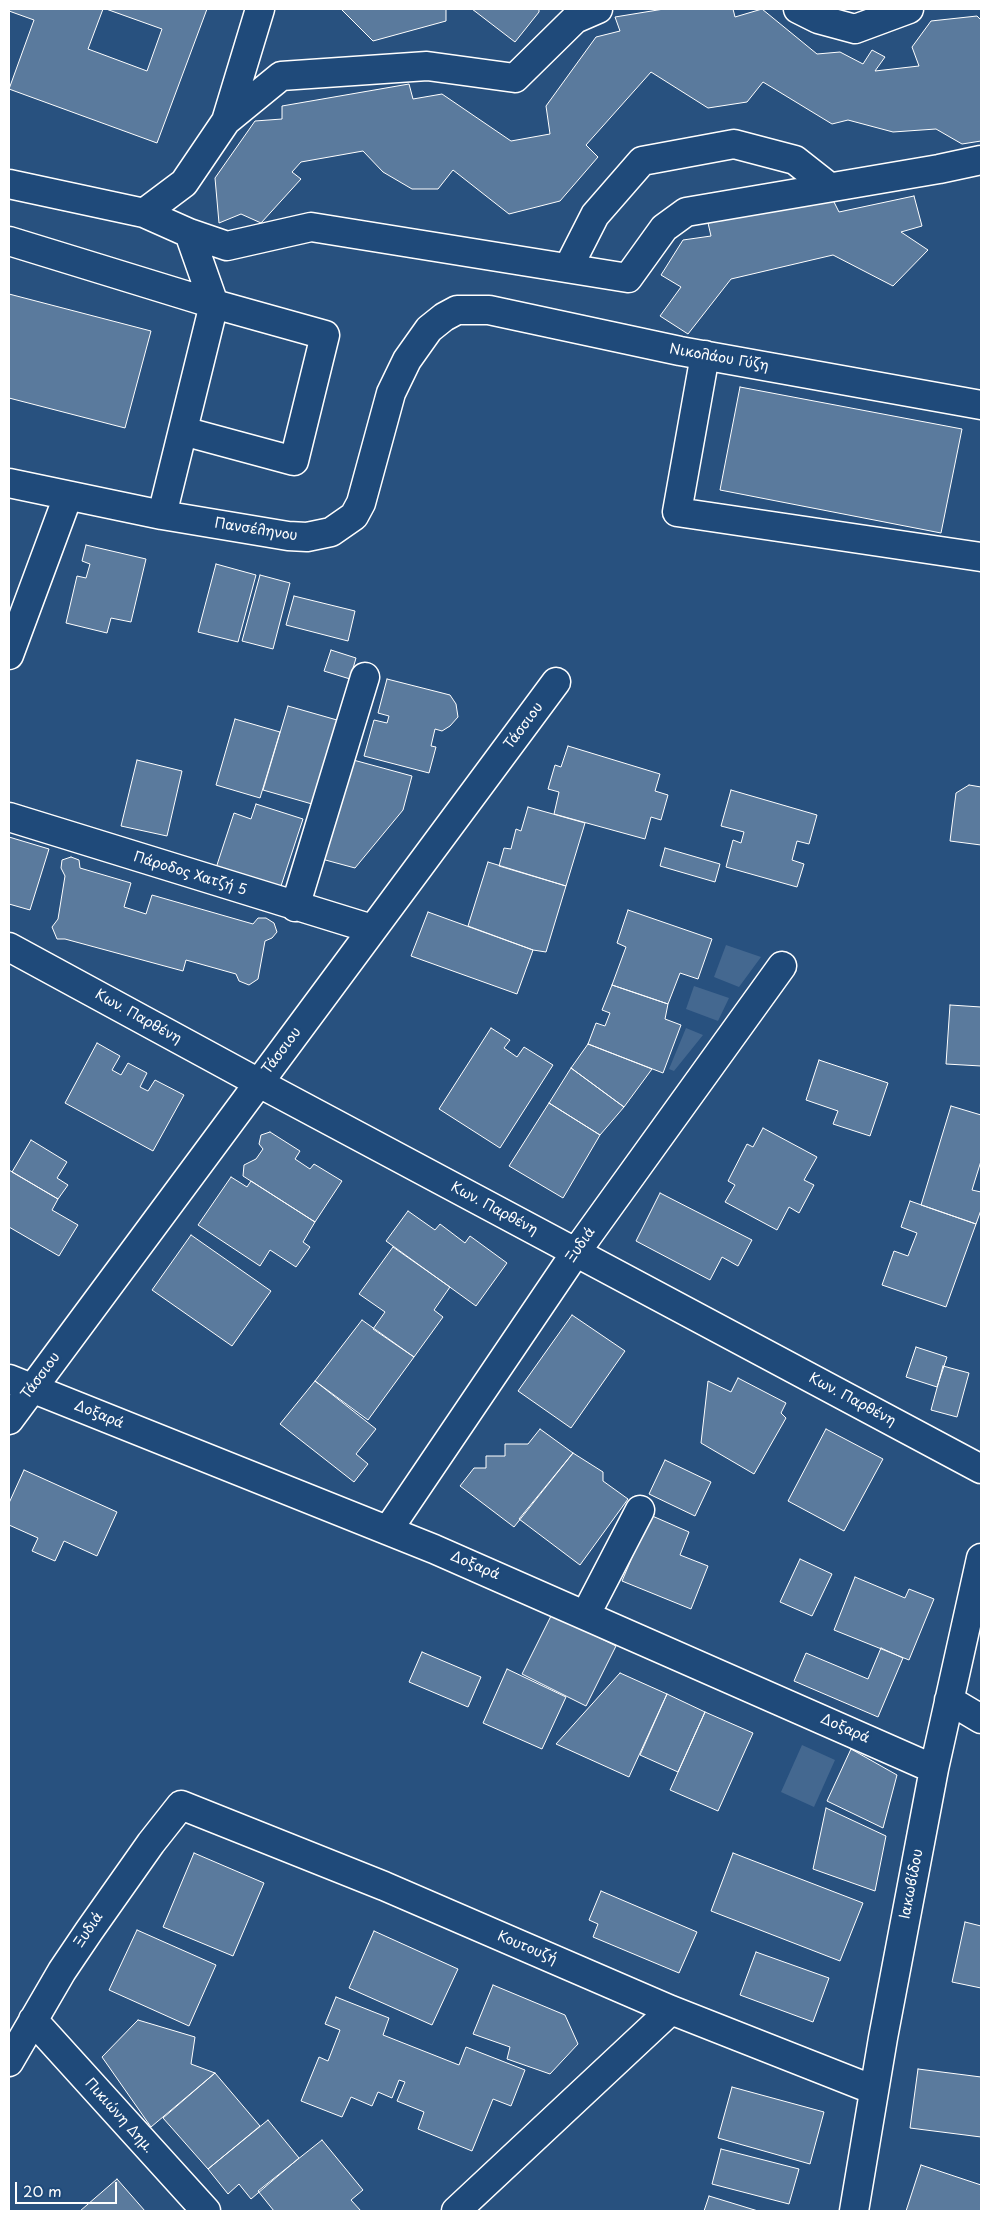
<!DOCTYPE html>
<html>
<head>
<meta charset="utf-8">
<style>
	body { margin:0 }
	#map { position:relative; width:990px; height:2220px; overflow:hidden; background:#28517f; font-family:"Playpen Sans",sans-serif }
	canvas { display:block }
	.frame { position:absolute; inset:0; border:10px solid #fff; pointer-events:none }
	.scale { position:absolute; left:15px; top:2182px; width:102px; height:22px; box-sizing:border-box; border:2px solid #fff; border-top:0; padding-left:6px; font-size:15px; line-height:18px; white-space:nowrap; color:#fff; -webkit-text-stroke:4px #1f4a7a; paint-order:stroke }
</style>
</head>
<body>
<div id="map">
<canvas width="990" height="2220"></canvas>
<div class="frame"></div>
<div class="scale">20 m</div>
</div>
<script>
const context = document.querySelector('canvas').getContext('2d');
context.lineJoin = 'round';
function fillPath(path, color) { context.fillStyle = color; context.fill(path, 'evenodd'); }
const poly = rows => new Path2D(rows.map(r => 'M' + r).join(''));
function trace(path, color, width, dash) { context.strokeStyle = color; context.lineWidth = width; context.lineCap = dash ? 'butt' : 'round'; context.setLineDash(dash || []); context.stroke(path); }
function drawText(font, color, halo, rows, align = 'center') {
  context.font = font + ' "Playpen Sans",sans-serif'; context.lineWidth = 5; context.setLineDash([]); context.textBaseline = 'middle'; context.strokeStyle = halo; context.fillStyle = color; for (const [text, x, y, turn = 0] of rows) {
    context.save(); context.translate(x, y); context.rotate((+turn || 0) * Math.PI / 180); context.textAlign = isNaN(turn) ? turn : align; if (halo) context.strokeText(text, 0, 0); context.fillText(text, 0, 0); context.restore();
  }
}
const green = poly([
	[726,945,761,957,739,987,714,977],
	[694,986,729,998,718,1021,686,1009],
	[686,1028,703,1035,674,1071,669,1069],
	[802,1745,835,1760,814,1807,781,1792]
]);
const building = poly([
	[9,9,103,9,88,49,147,71,162,29,106,9,207,9,157,143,9,89,34,20,9,11,9,9],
	[341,9,446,9,446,21,373,41,341,9],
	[472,9,539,9,539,12,515,42,472,9],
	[664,9,733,9,735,17,762,9,817,54,840,52,863,64,872,50,885,57,875,71,919,66,912,47,931,21,977,16,981,20,981,141,962,144,936,129,893,132,848,120,832,124,763,82,747,102,708,108,651,72,586,145,598,157,560,201,509,214,453,170,438,189,412,189,383,172,363,151,301,162,292,172,301,179,261,223,241,214,219,223,215,178,255,121,282,119,282,106,409,84,413,99,442,94,511,141,550,134,546,106,596,37,620,31,615,17,664,9],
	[914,196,922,226,901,232,928,250,893,286,833,255,731,279,688,334,660,316,681,287,661,275,683,240,711,236,708,223,832,198,839,212,914,196],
	[9,294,151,331,125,428,9,398,9,294],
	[740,387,962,429,941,533,720,490,740,387],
	[86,545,146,559,131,622,111,618,107,633,66,623,77,576,86,578,90,564,82,561,86,545],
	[216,564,256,575,238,642,198,632,216,564],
	[260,575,290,583,273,649,242,641,260,575],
	[294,596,355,611,348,641,286,625,294,596],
	[331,650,356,658,350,679,324,671,331,650],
	[387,679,450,695,456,704,458,717,450,726,442,731,435,729,431,746,436,747,429,773,364,756,374,720,387,723,389,716,378,713,387,679],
	[288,706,337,720,312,804,263,790,288,706],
	[235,719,280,732,260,798,216,785,235,719],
	[568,746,660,774,655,791,668,795,661,820,651,817,645,839,554,814,559,792,548,789,555,765,561,767,568,746],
	[346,758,412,776,403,810,355,868,318,858,346,758],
	[137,760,182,771,167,836,121,826,137,760],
	[969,785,981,787,981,845,950,841,956,793,969,785],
	[731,790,817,815,809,844,797,841,792,860,804,864,797,887,726,867,733,840,741,843,744,832,721,826,731,790],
	[256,804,303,819,280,889,216,868,234,813,251,819,256,804],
	[528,807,585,823,566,886,499,866,504,848,511,849,516,829,521,831,528,807],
	[9,837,49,849,30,910,9,904,9,837],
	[665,848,720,864,715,882,660,866,665,848],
	[71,857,79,860,80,868,131,883,124,907,146,914,152,895,253,924,258,918,266,918,274,923,277,932,272,938,265,941,258,979,249,985,239,981,236,974,186,960,183,971,65,939,57,939,52,927,58,919,65,876,61,868,62,860,71,857],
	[488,862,566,886,546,952,533,950,468,926,488,862],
	[628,910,712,939,698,979,680,973,668,1004,612,985,626,947,617,943,628,910],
	[428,912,533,950,517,994,411,956,428,912],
	[612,985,668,1004,665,1019,681,1025,663,1073,588,1044,596,1023,605,1026,610,1013,602,1010,612,985],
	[950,1005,981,1007,981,1066,946,1064,950,1005],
	[491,1028,510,1040,504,1048,517,1057,524,1047,553,1065,500,1148,439,1109,491,1028],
	[97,1043,120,1056,112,1070,121,1075,128,1063,147,1073,140,1087,148,1091,155,1080,184,1095,153,1151,65,1103,97,1043],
	[588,1044,652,1069,624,1107,571,1068,588,1044],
	[819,1060,888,1083,870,1136,833,1124,838,1111,806,1100,819,1060],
	[571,1068,624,1107,600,1135,549,1103,571,1068],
	[549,1103,600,1135,563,1198,509,1166,549,1103],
	[951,1106,981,1115,981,1161,972,1190,981,1192,981,1210,976,1224,921,1205,951,1106],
	[763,1128,817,1157,804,1180,814,1185,799,1213,789,1207,777,1230,725,1202,735,1185,728,1181,747,1144,753,1147,763,1128],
	[270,1132,300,1151,295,1159,310,1169,314,1164,342,1181,315,1222,243,1176,244,1165,256,1159,263,1149,259,1144,261,1135,270,1132],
	[31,1140,67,1162,57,1178,68,1185,58,1199,12,1172,31,1140],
	[9,1170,58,1199,52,1210,78,1225,59,1256,9,1227,9,1170],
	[231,1177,247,1187,251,1181,315,1222,303,1242,310,1247,296,1267,270,1250,260,1266,198,1225,231,1177],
	[660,1193,752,1240,738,1266,722,1257,710,1280,636,1241,660,1193],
	[910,1201,976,1224,946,1307,882,1285,894,1251,908,1256,917,1233,901,1227,910,1201],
	[408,1211,435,1230,440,1224,465,1243,470,1236,507,1263,476,1306,386,1241,408,1211],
	[191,1235,271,1291,232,1346,152,1290,191,1235],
	[393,1247,450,1287,434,1310,443,1317,414,1357,373,1329,385,1312,359,1294,393,1247],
	[572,1315,625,1351,571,1428,518,1391,572,1315],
	[362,1320,414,1357,368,1420,315,1381,362,1320],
	[916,1347,947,1357,937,1387,906,1377,916,1347],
	[943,1366,969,1373,957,1417,931,1410,943,1366],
	[738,1378,786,1403,781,1413,786,1418,754,1474,701,1443,708,1381,731,1392,738,1378],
	[315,1381,376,1429,356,1454,368,1464,354,1482,280,1424,315,1381],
	[540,1429,573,1453,514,1527,460,1486,474,1468,486,1468,486,1456,505,1456,505,1444,528,1444,540,1429],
	[826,1429,883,1459,844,1531,788,1501,826,1429],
	[573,1453,603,1472,603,1481,628,1499,580,1565,519,1519,573,1453],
	[665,1460,711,1482,695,1516,649,1494,665,1460],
	[24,1470,117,1512,97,1556,64,1541,55,1561,32,1551,38,1538,9,1525,9,1503,24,1470],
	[650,1515,689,1532,680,1555,708,1566,691,1609,622,1581,650,1515],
	[800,1559,832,1574,812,1616,780,1602,800,1559],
	[855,1577,905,1598,909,1589,934,1599,909,1660,834,1630,855,1577],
	[552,1614,616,1646,586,1706,522,1674,552,1614],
	[881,1648,903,1658,878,1717,794,1681,806,1653,868,1679,881,1648],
	[422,1652,481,1677,468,1707,409,1682,422,1652],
	[507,1669,566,1697,542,1749,483,1723,507,1669],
	[620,1673,667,1694,629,1777,556,1744,620,1673],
	[667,1694,705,1712,678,1772,640,1755,667,1694],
	[705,1712,753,1733,718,1811,670,1790,705,1712],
	[851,1749,897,1775,883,1828,827,1801,851,1749],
	[826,1808,886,1836,875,1891,813,1869,826,1808],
	[194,1853,264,1883,233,1956,163,1927,194,1853],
	[733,1853,863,1903,840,1961,711,1911,733,1853],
	[601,1891,697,1932,679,1973,593,1937,598,1924,589,1920,601,1891],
	[965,1922,981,1926,981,1988,952,1982,965,1922],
	[137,1930,216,1965,189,2026,109,1990,137,1930],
	[374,1931,458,1969,432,2025,349,1988,374,1931],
	[756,1952,829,1978,813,2022,740,1995,756,1952],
	[493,1985,565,2015,578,2044,550,2074,507,2059,510,2047,473,2034,493,1985],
	[336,1997,389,2018,383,2035,459,2065,466,2047,525,2070,511,2106,493,2099,472,2151,418,2129,424,2112,397,2101,405,2082,399,2080,392,2098,378,2092,372,2106,351,2097,342,2117,301,2101,319,2057,328,2061,340,2030,325,2024,336,1997],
	[138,2020,195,2037,191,2064,215,2073,151,2127,102,2057,138,2020],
	[918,2069,981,2077,981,2137,910,2128,918,2069],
	[215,2073,260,2126,208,2169,163,2118,215,2073],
	[732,2087,824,2112,810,2164,718,2138,732,2087],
	[268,2120,299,2158,251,2199,239,2184,228,2194,208,2169,268,2120],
	[322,2140,363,2190,351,2200,361,2211,274,2211,258,2191,322,2140],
	[721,2149,799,2169,789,2204,712,2184,721,2149],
	[921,2165,981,2185,981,2211,906,2211,921,2165],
	[117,2179,145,2211,80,2211,117,2179],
	[709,2196,758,2211,704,2211,709,2196]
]);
const minor = poly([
	[798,9,818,19,855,29,909,9],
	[226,121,260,9],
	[9,184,144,213,184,183,226,121,281,76,427,66,515,78,575,19,598,9],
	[144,213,189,233,227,246,311,227,628,278,664,228,686,212,939,169,981,160],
	[9,241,214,304,325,335,294,461,183,431],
	[568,268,595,215,642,161,734,144,795,160,828,186],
	[705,355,677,512,981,557],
	[9,483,162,515,288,536,307,537,331,532,354,516,361,503,391,393,407,360,429,329,444,317,457,310,489,310,680,351,981,405],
	[162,515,214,304,189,233],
	[9,655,68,496],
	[9,817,372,929],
	[295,907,365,677],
	[9,947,259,1083,981,1469],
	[9,1379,434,1549,934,1769],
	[9,1420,556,682],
	[388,1530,576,1252,782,966],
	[586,1614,640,1510],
	[949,1700,981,1719],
	[33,2020,206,2211],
	[9,2062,62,1971,89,1931,151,1843,181,1805,384,1886,671,2010,874,2090],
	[456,2211,671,2010],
	[854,2211,883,2038,934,1769,981,1558]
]);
const streetNames = [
	["Νικολάου Γύζη",719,358,10],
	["Πανσέληνου",256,530,9],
	["Τάσσιου",524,726,-53],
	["Πάροδος Χατζή 5",190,874,17],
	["Κων. Παρθένη",138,1017,29],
	["Τάσσιου",282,1051,-53],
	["Κων. Παρθένη",494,1209,28],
	["Ξυδιά",581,1245,-55],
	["Τάσσιου",41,1376,-53],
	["Κων. Παρθένη",852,1400,28],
	["Δοξαρά",99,1415,22],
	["Δοξαρά",475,1566,23],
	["Δοξαρά",845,1729,24],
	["Ιακωβίδου",912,1884,-79],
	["Ξυδιά",89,1930,-56],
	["Κουτουζή",527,1948,23],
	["Πικιώνη Δημ.",119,2116,48]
];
fillPath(green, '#446890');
fillPath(building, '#5a7a9d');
trace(building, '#fff', 1);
trace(minor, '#fff', 31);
trace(minor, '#1f4a7a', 28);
drawText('14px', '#fff', '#1f4a7a', streetNames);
</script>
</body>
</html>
